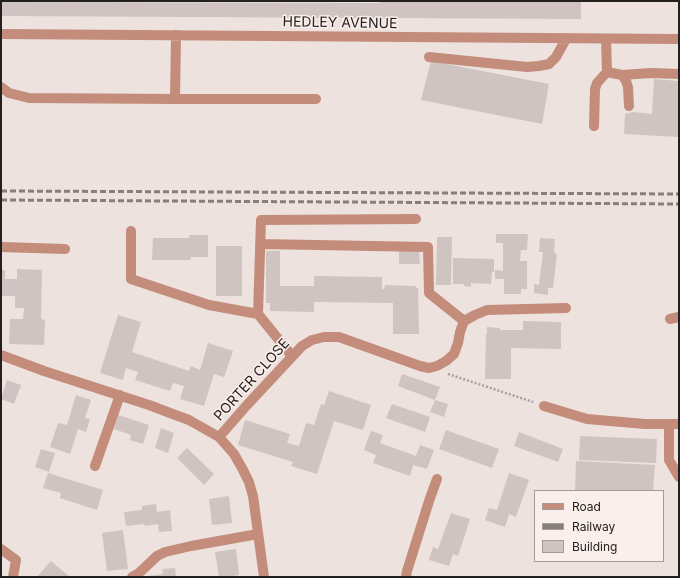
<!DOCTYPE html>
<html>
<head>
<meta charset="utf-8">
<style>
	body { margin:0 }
	#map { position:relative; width:680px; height:578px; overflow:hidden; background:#ede2de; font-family:Inter,sans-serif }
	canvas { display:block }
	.frame { position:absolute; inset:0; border:2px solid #24201f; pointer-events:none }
	.legend { position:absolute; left:534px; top:490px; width:130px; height:72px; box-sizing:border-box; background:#fbefec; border:1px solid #a59c9a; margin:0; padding:5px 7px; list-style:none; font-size:12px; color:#24201f }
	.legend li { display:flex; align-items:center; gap:8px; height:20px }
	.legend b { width:20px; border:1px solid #a59c9a }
</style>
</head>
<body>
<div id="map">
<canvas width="680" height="578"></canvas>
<div class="frame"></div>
<ul class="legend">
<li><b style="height:5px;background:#c38c7b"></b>Road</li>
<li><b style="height:5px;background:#867f7c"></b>Railway</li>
<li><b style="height:11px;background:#cfc4c1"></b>Building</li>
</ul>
</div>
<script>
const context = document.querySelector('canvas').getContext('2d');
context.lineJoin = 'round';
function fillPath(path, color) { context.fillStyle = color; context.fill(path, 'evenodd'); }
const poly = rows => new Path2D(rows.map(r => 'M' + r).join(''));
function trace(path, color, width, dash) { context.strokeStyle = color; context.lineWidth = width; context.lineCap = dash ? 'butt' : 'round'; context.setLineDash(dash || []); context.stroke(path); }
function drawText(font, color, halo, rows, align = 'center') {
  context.font = font + ' Inter,sans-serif'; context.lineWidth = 3; context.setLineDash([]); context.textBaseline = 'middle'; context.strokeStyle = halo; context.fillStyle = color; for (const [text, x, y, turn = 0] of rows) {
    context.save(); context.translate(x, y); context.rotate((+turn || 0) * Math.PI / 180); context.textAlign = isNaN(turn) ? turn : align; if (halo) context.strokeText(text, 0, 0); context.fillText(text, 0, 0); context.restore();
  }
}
const building = poly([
	[380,1,581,1,581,19,1,16,1,2,380,3],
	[431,61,549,84,542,124,421,100],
	[654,79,679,81,679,137,624,134,625,114,633,112,652,114],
	[496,234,528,234,527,250,521,250,520,261,527,261,527,289,521,289,521,294,504,294,504,279,495,279,495,270,503,271,503,243,496,243],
	[189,235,208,235,208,257,191,257,191,260,152,260,153,238,189,238],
	[437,237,452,237,451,285,436,285],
	[540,238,555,239,554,253,557,254,553,288,548,288,548,295,534,293,534,284,539,285,543,252,539,252],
	[216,246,242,246,242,296,216,296],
	[399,249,419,249,420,264,399,264],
	[266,251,280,251,280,286,314,286,314,276,382,277,382,289,384,289,385,285,416,286,416,288,418,288,419,334,393,334,393,303,314,302,314,312,270,311,270,303,266,303],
	[453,258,494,259,494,272,492,272,491,284,471,283,471,287,464,286,464,284,453,284],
	[17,269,42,270,41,319,45,320,44,345,9,344,10,319,23,319,24,308,15,308,15,296,1,296,1,270,5,270,5,279,17,279],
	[118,315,141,322,132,352,189,371,191,366,200,370,208,343,233,351,224,377,214,374,204,406,180,399,184,386,173,383,170,391,135,380,138,372,126,368,123,380,100,373],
	[523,321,561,322,561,349,511,348,511,379,485,379,486,334,487,334,487,327,500,328,500,330,523,330],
	[402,374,440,387,435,400,448,404,444,417,430,412,435,400,398,386],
	[7,380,21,385,14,404,1,399],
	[329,391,371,405,363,430,334,421,317,474,291,466,293,462,238,445,245,420,290,434,287,443,299,446,306,423,314,425,321,404,324,405],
	[76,395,91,400,85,418,90,419,86,432,78,429,70,454,50,447,58,423,67,425],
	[392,404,430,417,425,432,386,418],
	[118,415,149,425,143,444,130,440,131,435,114,429],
	[161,428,174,433,168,453,155,448],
	[446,430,499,449,492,468,439,449],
	[371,431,383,435,380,443,416,456,420,445,434,450,427,469,413,465,410,476,373,463,376,455,364,450],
	[519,432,563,449,558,462,514,446],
	[580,436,657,439,656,463,579,460],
	[187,448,214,474,204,485,177,458],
	[41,449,55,453,49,472,35,467],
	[576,461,655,465,653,491,575,491],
	[48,473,103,490,97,510,60,498,61,493,43,488],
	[509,473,529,480,516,517,509,514,505,527,485,520,489,508,497,510],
	[229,496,232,523,212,525,209,499],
	[156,504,157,512,170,510,172,531,159,532,158,524,145,526,144,524,126,526,124,512,142,510,142,506],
	[451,513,470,519,458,556,453,554,449,566,429,560,433,547,438,549],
	[123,530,128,569,107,571,102,533],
	[236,549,239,575,233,576,233,577,219,577,215,552],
	[51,561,70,577,37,577],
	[175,568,176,577,148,577,148,576,163,574,162,569]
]);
const path = poly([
	[448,374,533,402]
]);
const minor = poly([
	[1,34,679,39],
	[606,39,607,72],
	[429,57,527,67,539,66,549,64,556,57,566,39],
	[622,75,651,73,679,74],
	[1,87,9,93,29,98,175,99,316,99],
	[175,99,176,35],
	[594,126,595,89,597,83,607,72,622,75,626,81,628,87,629,106],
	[131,231,131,279,209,305,258,314,292,356],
	[260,244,428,247,429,293,464,321,475,315,487,310,566,308],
	[1,247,65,249],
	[258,314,261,220,416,219],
	[670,319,679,317],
	[1,355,44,371,149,405,170,413,189,420,219,437,234,454,242,468,249,482,253,496,264,577],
	[544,406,587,419,645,424,679,424],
	[669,424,669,460,679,477],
	[219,437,247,405,302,346,312,340,324,337,339,337,420,366,429,368,437,366,446,361,454,354,458,343,460,332,464,321],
	[95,466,120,395],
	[1,549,16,560,13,577],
	[132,577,139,573,157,556,165,552,191,546,258,534],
	[406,577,407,571,430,498,437,479]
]);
const rail = poly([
	[1,191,679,194],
	[1,200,679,204]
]);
const streetNames = [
	["HEDLEY AVENUE",340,23,1],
	["PORTER CLOSE",252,380,-48]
];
fillPath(building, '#cfc4c1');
trace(path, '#a9a09d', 2.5, [2, 2]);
trace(minor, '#c38c7b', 10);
trace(rail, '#867f7c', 3, [6, 3]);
drawText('14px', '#24201f', '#fbefec', streetNames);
</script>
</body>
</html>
